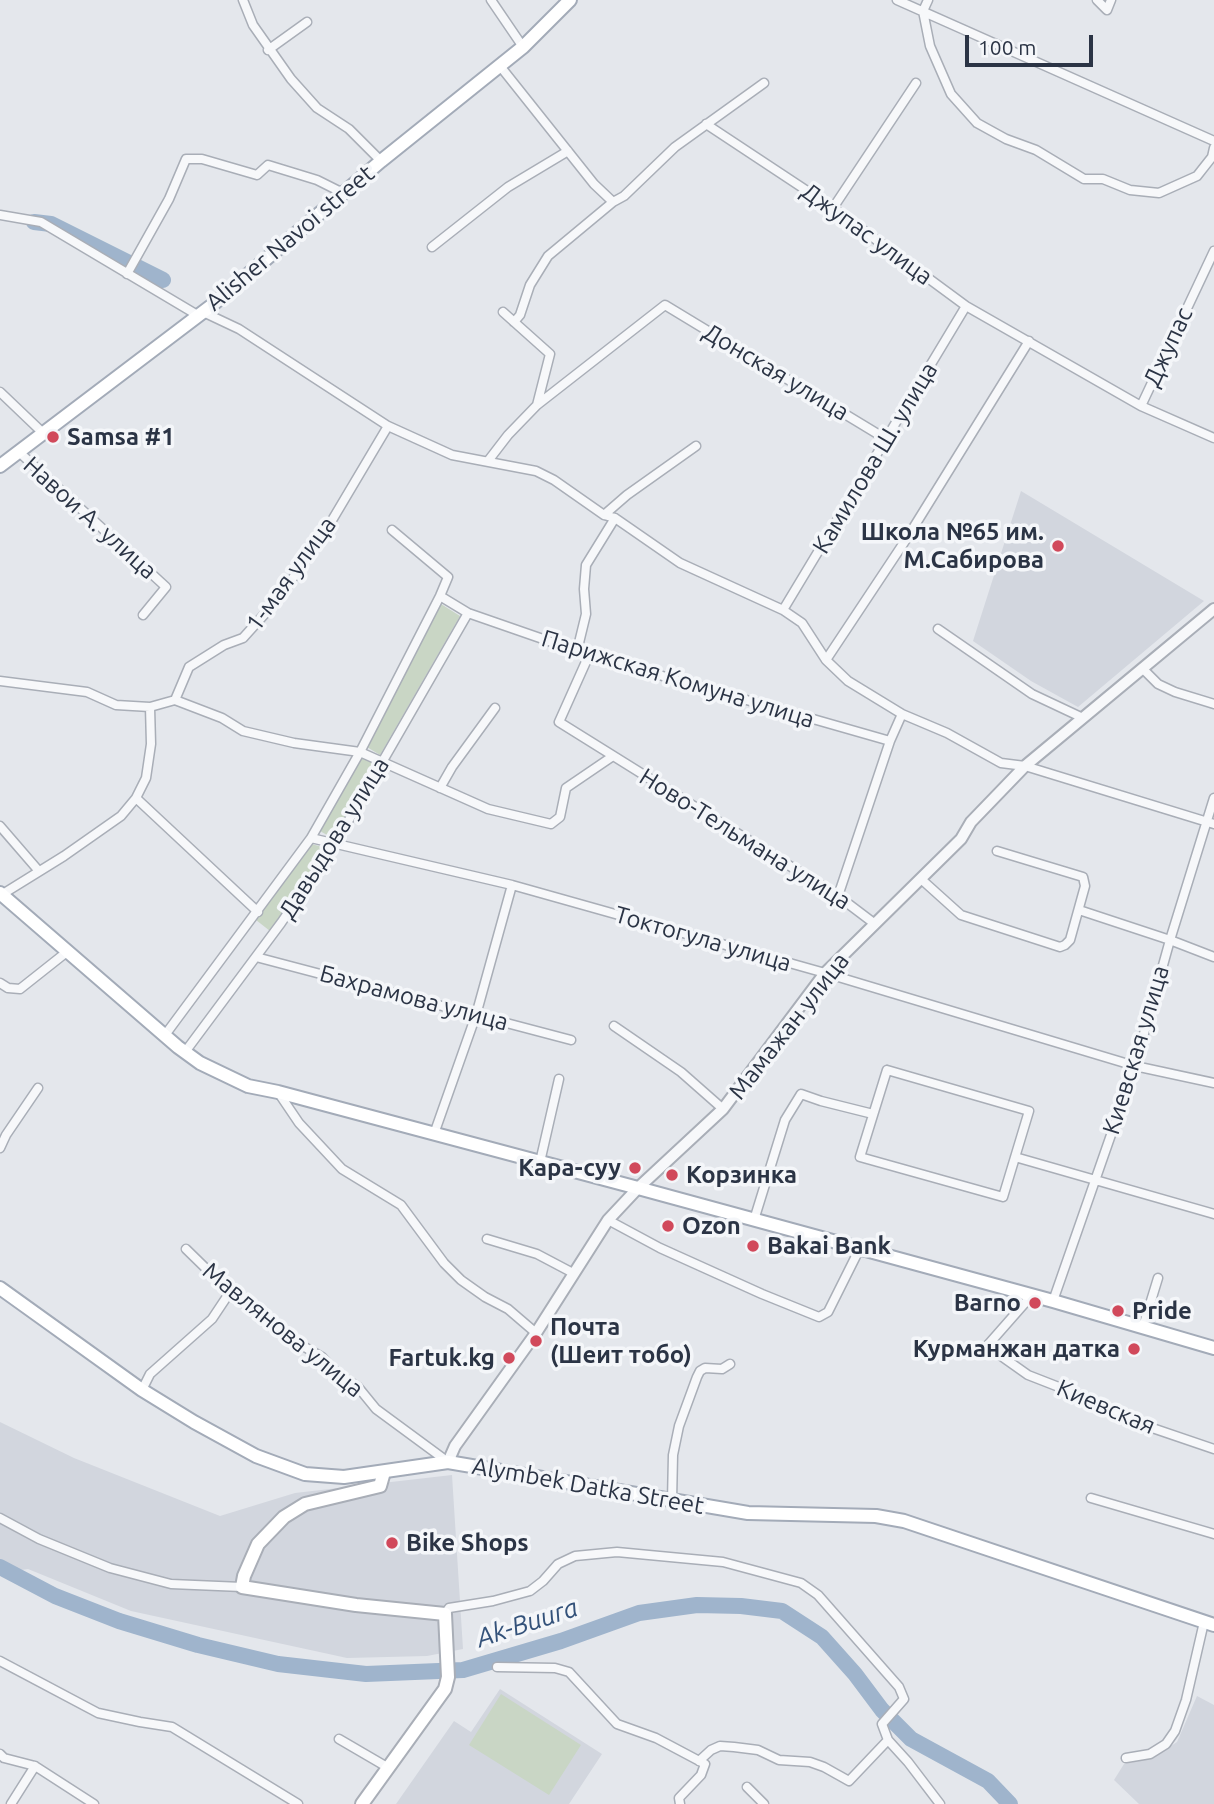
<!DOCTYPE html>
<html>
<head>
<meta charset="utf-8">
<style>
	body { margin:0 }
	#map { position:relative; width:1214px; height:1804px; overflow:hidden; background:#e4e7ec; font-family:Ubuntu,sans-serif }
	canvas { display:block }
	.scale { position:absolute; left:965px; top:35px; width:128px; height:32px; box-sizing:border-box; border:4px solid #2b3445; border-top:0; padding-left:9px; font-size:21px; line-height:24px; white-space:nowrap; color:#2b3445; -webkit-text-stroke:5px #f4f6f9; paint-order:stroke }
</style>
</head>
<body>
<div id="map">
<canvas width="1214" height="1804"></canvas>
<div class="scale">100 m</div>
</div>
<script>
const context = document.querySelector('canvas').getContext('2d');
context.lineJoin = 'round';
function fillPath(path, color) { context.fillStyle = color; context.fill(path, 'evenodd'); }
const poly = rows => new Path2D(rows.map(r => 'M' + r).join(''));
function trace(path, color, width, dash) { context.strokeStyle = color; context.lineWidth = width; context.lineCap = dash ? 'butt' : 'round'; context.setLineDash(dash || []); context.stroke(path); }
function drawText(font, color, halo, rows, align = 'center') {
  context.font = font + ' Ubuntu,sans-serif'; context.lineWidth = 7; context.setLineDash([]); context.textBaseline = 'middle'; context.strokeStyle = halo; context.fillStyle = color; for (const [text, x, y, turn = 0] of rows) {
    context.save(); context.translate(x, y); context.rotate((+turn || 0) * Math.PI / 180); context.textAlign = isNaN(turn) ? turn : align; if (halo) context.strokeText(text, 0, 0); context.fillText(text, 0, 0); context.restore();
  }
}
const built = poly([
	[1021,491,1204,601,1078,707,1031,681,973,641],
	[0,1422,74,1458,220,1516,295,1493,452,1475,463,1649,427,1656,347,1658,131,1611,28,1569,0,1573],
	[500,1689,602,1754,569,1804,396,1804,454,1721,471,1732],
	[1197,1696,1214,1705,1214,1804,1139,1804,1114,1780,1124,1764,1153,1758,1177,1742]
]);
const green = poly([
	[441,604,460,616,380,755,367,747],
	[361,756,377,765,334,839,320,831],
	[311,844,327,848,270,931,256,920],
	[501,1694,581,1745,549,1795,469,1745]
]);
const river = poly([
	[34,222,51,224,163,280],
	[0,1567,55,1596,119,1621,198,1645,278,1664,366,1674,463,1670,561,1641,639,1613,697,1605,741,1606,782,1611,822,1637,855,1674,882,1710,911,1739,988,1781,1010,1804]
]);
const minor = poly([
	[243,0,253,25,291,79,317,108,349,129,381,161],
	[491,0,523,47],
	[897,0,1214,141],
	[928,0,923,11,930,46,951,94,977,123,1006,139,1036,150,1084,179,1103,179,1130,190,1159,193,1197,176,1212,157,1214,148],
	[1097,0,1107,10,1111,0],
	[268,50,307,22],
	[500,66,594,184,613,202],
	[706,124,833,208,966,306,1141,406,1214,438],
	[833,208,916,83],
	[0,215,41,222,199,316],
	[432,247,508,187,568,151],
	[127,274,169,199,186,159,202,159,257,175,268,165,317,180,343,193],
	[203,312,239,329,388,426,452,455,536,471,554,480,604,515,615,518,680,563,783,610,802,623,826,660,848,681,902,714,947,733,1001,763,1025,766,1214,824],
	[514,322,520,315,530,285,548,256,613,202,624,196,675,147,764,83],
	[0,392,43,433],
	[537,405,665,305,886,439],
	[1141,406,1214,251],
	[19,452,166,587,143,615],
	[488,461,508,435,537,405,550,354,503,312],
	[604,515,627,495,696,446],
	[440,596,468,613,589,655,890,741],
	[783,610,966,306],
	[938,629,1032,694,1083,718],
	[577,651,586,614,584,589,586,565,615,518],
	[589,655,559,722,838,896,875,924],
	[826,660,907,538,1029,341],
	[1142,668,1158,684,1175,692,1214,704],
	[0,681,87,692,116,705,150,707,175,700,222,718,243,731,294,743,360,752,488,809,551,824,560,817,566,788,613,756],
	[175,700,189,667,224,645,243,638,280,597,331,522,388,426],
	[440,788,452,767,495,708],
	[136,798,258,912],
	[0,826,38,870],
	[311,838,512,885,825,973,1135,1066,1214,1083],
	[921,879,961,915,1060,947,1065,945,1070,940,1085,886,1083,877,997,851],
	[1,895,64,856,121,816,136,798,146,778,151,744,150,707],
	[838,896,890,741,902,714],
	[1079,910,1170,940,1214,957],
	[256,957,571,1040],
	[0,983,8,988,20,989,68,951],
	[614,1026,681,1072,723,1109],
	[165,1035,311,838,360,752,440,596,448,577,392,530],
	[185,1052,281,923,335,844,468,613],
	[887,1070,1029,1111,1003,1197,860,1157,887,1070],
	[278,1092,299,1123,342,1169,401,1205,444,1263,461,1280,485,1297,508,1309,536,1333],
	[434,1134,476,1015,512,885],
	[0,1148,6,1135,38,1088],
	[1015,1157,1214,1214],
	[540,1162,559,1079],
	[608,1220,660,1248,762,1294,819,1317,828,1312,859,1250],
	[754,1220,785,1120,801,1094,821,1101,873,1114],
	[487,1239,537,1254,573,1273],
	[186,1249,230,1292,282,1334,322,1357,339,1375,358,1387,376,1409,448,1462],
	[1031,1296,987,1346,1028,1375,1087,1398,1117,1416,1214,1449],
	[1053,1301,1135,1066,1170,940,1214,798],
	[1143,1327,1158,1278],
	[142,1390,150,1374,212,1319,230,1292],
	[1091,1498,1214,1534],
	[672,1501,673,1455,679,1426,697,1377,700,1371,705,1368,722,1369,730,1364],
	[0,1518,39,1539,110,1568,171,1584,242,1587],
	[445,1614,449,1608,493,1601,530,1591,543,1581,558,1564,575,1556,617,1552,723,1562,801,1583,818,1595,899,1687,904,1699,882,1724,888,1740,908,1762,940,1804],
	[0,1661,98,1713,140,1722,172,1727,298,1804],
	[497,1667,555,1668,569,1672,617,1724,656,1738,705,1764,701,1775,679,1798,680,1804],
	[339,1739,387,1767],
	[0,1754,4,1758,35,1766,94,1804],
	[1126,1758,1150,1754,1166,1744,1175,1731,1186,1700,1204,1622],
	[699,1761,711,1750,720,1746,734,1747,758,1750,779,1760,810,1762,824,1767,849,1781,888,1740],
	[747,1787,764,1804],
	[11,1804,35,1766]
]);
const tertiary = poly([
	[448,1462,455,1446,536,1333,608,1220,638,1188,723,1109,825,973,961,839,971,822,1025,766,1214,609]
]);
const secondary = poly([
	[362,1804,445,1689,448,1677,445,1614,356,1605,242,1587,244,1576,258,1544,284,1517,305,1504,380,1486,384,1472]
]);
const primary = poly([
	[0,466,211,306,381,161,523,47,570,0],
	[0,893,178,1047,200,1063,248,1086,278,1092,638,1188,1053,1301,1214,1348],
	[0,1288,142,1390,194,1422,256,1456,305,1474,344,1477,448,1462,748,1513,876,1516,904,1521,1214,1625]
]);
const markers = [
	[53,437,7,"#d1495b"],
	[1058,546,7,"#d1495b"],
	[635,1168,7,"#d1495b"],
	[672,1175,7,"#d1495b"],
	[668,1226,7,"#d1495b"],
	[753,1246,7,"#d1495b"],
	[1035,1303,7,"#d1495b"],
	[1118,1311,7,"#d1495b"],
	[536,1341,7,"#d1495b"],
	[1134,1349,7,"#d1495b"],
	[509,1358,7,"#d1495b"],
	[392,1543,7,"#d1495b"]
];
const streetNames = [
	["Джупас улица",867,234,36],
	["Alisher Navoi street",290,238,-40],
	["Джупас",1168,347,-65],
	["Донская улица",776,372,31],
	["Камилова Ш. улица",875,458,-59],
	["Навои А. улица",90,518,42],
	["1-мая улица",291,574,-54],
	["Парижская Комуна улица",678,679,17],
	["Давыдова улица",334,838,-58],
	["Ново-Тельмана улица",745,839,32],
	["Токтогула улица",703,939,16],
	["Бахрамова улица",414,998,15],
	["Мамажан улица",789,1026,-52],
	["Киевская улица",1136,1050,-73],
	["Мавлянова улица",283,1330,39],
	["Киевская",1106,1407,23],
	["Alymbek Datka Street",588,1486,10]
];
const poiNames = [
	["Samsa #1",67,437],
	["Школа №65 им.",1044,532,"right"],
	["М.Сабирова",1044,560,"right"],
	["Кара-суу",621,1168,"right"],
	["Корзинка",686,1175],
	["Ozon",682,1226],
	["Bakai Bank",767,1246],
	["Barno",1021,1303,"right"],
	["Pride",1132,1311],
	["Почта",550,1327],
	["(Шеит тобо)",550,1355],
	["Курманжан датка",1120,1349,"right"],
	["Fartuk.kg",495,1358,"right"],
	["Bike Shops",406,1543]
];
const waterNames = [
	["Ak-Buura",527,1623,-18]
];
fillPath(built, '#d2d6de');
fillPath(green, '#c9d6c5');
trace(river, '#9fb4cc', 16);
trace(minor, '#a9aeb7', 11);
trace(tertiary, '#a9aeb7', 14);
trace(secondary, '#a9aeb7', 16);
trace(primary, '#a3abb8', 16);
trace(minor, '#f7f8fa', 8);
trace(tertiary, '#f7f8fa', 10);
trace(secondary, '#fff', 12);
trace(primary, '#fff', 12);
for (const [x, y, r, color] of markers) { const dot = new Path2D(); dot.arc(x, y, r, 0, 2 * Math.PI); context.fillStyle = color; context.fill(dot); trace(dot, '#f4f6f9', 2.5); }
drawText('24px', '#2b3445', '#f4f6f9', streetNames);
drawText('bold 24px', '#2b3445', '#f4f6f9', poiNames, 'left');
drawText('italic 26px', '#34527a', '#f4f6f9', waterNames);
</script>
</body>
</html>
